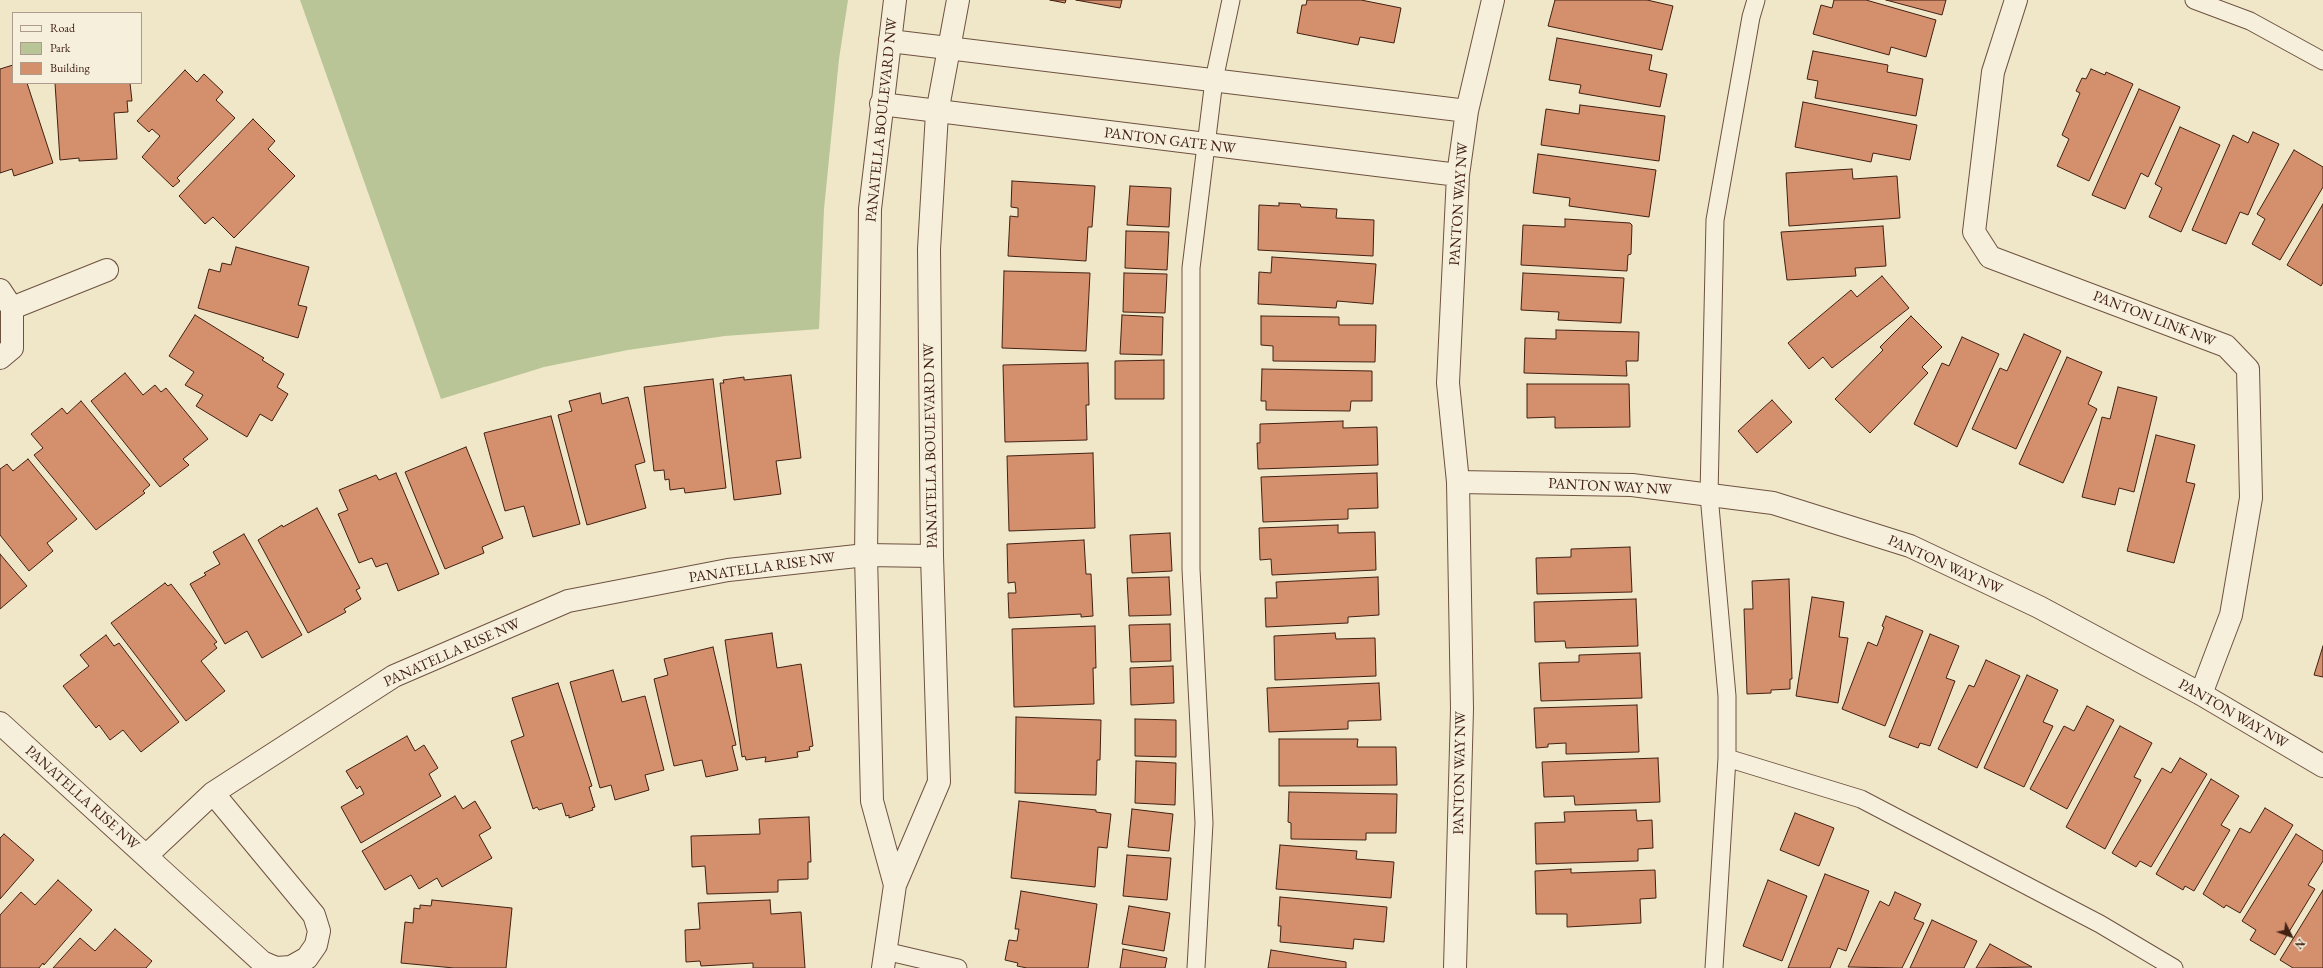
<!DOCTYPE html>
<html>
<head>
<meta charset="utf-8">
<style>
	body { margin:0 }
	#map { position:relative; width:2323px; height:968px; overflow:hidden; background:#f0e7c9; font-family:"EB Garamond",serif }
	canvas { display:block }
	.legend { position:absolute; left:12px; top:12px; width:130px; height:72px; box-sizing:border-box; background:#f5efdc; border:1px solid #ad9c8b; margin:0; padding:5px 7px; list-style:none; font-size:12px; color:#422012 }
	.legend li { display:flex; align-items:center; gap:8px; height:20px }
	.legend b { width:20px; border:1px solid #ad9c8b }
	.north { position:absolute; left:2271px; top:916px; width:40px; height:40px; -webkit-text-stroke:3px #f5efdc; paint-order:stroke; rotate:132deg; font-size:11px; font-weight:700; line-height:16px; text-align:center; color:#422012 }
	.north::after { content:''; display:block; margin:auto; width:14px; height:18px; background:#422012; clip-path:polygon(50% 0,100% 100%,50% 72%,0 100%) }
</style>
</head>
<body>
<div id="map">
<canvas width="2323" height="968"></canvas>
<ul class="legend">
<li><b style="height:5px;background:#f5efdc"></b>Road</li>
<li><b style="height:11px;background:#b9c597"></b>Park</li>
<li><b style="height:11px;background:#d48f6d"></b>Building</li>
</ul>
<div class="north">N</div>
</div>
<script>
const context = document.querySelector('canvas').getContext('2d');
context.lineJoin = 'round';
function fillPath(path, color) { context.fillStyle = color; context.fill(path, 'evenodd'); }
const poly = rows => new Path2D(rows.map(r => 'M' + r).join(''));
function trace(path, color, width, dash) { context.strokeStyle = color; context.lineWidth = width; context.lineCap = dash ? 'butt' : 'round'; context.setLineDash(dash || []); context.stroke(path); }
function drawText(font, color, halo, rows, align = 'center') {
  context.font = font + ' "EB Garamond",serif'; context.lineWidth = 3; context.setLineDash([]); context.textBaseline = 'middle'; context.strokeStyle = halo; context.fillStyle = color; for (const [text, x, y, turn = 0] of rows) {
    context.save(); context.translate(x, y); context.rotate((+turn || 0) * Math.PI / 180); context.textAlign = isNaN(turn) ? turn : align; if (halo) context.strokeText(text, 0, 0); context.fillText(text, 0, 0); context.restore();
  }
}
const green = poly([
	[300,0,848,0,839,59,824,209,819,329,725,336,628,350,544,367,441,399]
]);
const building = poly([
	[1050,0,1066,0,1065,3,1050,0],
	[1076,0,1122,0,1120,8,1076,0],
	[1307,0,1361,0,1401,8,1394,43,1360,37,1358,45,1297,33,1302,5,1306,5,1307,0],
	[1555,0,1647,0,1673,6,1662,50,1548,26,1555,0],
	[1834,0,1866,0,1936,20,1926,57,1891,47,1889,55,1813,34,1821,5,1832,8,1834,0],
	[1886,0,1946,0,1942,15,1886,0],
	[1557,38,1652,55,1649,70,1667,74,1660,107,1579,93,1581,85,1549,80,1557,38],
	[1813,51,1888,65,1887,72,1923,79,1916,116,1815,98,1818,81,1807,79,1813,51],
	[13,65,13,83,27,83,53,163,14,176,12,169,0,173,0,69,13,65],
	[2091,69,2105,75,2106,72,2133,84,2089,181,2057,166,2069,139,2062,135,2080,93,2076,91,2082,78,2086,79,2091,69],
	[185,70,197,82,204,74,223,92,216,100,235,118,177,178,180,181,173,187,142,157,160,136,152,129,149,132,137,121,185,70],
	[55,83,130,83,132,101,127,101,128,112,114,113,117,159,79,161,79,158,60,160,55,83],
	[2139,89,2180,107,2148,177,2141,173,2125,209,2092,195,2139,89],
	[1803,102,1917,125,1910,160,1873,153,1871,162,1795,147,1803,102],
	[1580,105,1665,116,1659,161,1541,145,1546,109,1579,114,1580,105],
	[253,119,275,141,268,149,295,176,234,238,213,217,205,224,179,196,253,119],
	[2180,127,2220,145,2181,232,2149,217,2162,188,2155,184,2180,127],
	[2253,132,2279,144,2248,215,2240,212,2226,244,2192,230,2233,135,2248,143,2253,132],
	[2294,150,2323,167,2323,187,2280,260,2252,244,2265,219,2257,214,2294,150],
	[1538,154,1656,170,1649,217,1569,206,1570,198,1533,193,1538,154],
	[1852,169,1853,179,1897,176,1900,218,1789,226,1786,173,1852,169],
	[1012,181,1095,186,1092,227,1088,227,1086,261,1008,256,1010,216,1018,217,1018,208,1011,207,1012,181],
	[1130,186,1171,188,1169,227,1127,225,1130,186],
	[1279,203,1300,204,1301,207,1337,209,1336,218,1374,220,1373,256,1258,250,1259,205,1279,206,1279,203],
	[2323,204,2323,282,2321,286,2287,265,2323,204],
	[1565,219,1630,223,1632,225,1631,254,1628,255,1627,271,1521,265,1523,225,1565,227,1565,219],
	[1883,226,1886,266,1855,268,1856,276,1787,280,1781,232,1883,226],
	[1126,231,1169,232,1167,270,1125,268,1126,231],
	[236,247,309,267,298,305,307,307,298,338,198,308,209,269,220,272,222,263,231,265,236,247],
	[1272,257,1376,264,1373,304,1337,301,1336,308,1258,304,1259,272,1271,273,1272,257],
	[1004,271,1090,273,1086,351,1002,348,1004,271],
	[1124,273,1167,274,1165,313,1123,312,1124,273],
	[1523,273,1624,278,1621,323,1558,320,1559,312,1521,310,1523,273],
	[1882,276,1909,308,1832,368,1823,357,1809,369,1788,343,1851,290,1857,297,1882,276],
	[195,315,264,358,262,360,284,374,277,387,288,394,272,421,260,414,247,437,196,406,203,395,185,385,194,372,169,356,195,315],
	[1122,315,1163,317,1162,355,1120,354,1122,315],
	[1261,316,1339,317,1339,325,1376,325,1375,362,1273,361,1273,346,1261,345,1261,316],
	[1911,316,1942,347,1922,367,1928,373,1870,433,1835,399,1883,350,1880,347,1911,316],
	[1556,330,1639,332,1638,361,1626,361,1627,376,1524,373,1525,338,1556,339,1556,330],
	[2024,334,2061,351,2016,449,1972,429,2000,368,2007,371,2024,334],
	[1962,337,1999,354,1957,447,1914,424,1942,363,1949,366,1962,337],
	[2067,357,2102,372,2088,404,2097,409,2063,483,2019,464,2067,357],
	[1164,360,1164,399,1115,399,1115,361,1164,360],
	[1088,363,1089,405,1086,405,1087,440,1005,442,1003,365,1088,363],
	[1262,369,1372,371,1372,401,1351,401,1350,411,1266,410,1266,401,1261,401,1262,369],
	[125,373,143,395,155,385,161,392,166,388,208,439,183,459,189,465,160,487,91,401,125,373],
	[791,375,801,458,776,461,781,494,734,500,720,383,724,383,723,380,744,377,744,380,791,375],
	[713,379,726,488,685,493,684,488,670,490,669,479,665,480,664,470,654,471,644,387,713,379],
	[1527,384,1629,384,1630,427,1555,428,1555,417,1527,418,1527,384],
	[2118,387,2157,397,2134,492,2119,488,2115,505,2082,497,2102,417,2110,419,2118,387],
	[600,393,602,404,628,397,645,462,635,465,646,508,587,525,558,415,572,411,569,401,600,393],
	[1772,400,1792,422,1757,453,1738,431,1772,400],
	[81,401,150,485,143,491,145,493,96,530,34,455,43,448,31,434,62,408,67,414,81,401],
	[551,416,580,524,533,537,524,506,505,511,484,433,551,416],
	[1343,421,1343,428,1377,427,1378,465,1258,469,1257,443,1260,443,1260,424,1343,421],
	[2156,435,2195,445,2186,482,2195,484,2174,563,2127,551,2156,435],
	[466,447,503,538,482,547,484,553,445,569,405,472,466,447],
	[1093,453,1095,528,1009,531,1007,456,1093,453],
	[28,459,77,519,47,543,53,551,29,571,0,535,0,469,7,464,13,471,28,459],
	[396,473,439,574,398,591,387,563,376,567,372,558,359,563,338,514,348,510,339,490,376,475,379,480,396,473],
	[1377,473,1378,508,1348,509,1348,519,1263,522,1261,477,1377,473],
	[317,508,360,588,356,590,361,599,344,609,346,612,308,633,258,540,282,525,283,527,317,508],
	[1338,525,1338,533,1375,532,1376,570,1272,575,1271,559,1260,560,1259,528,1338,525],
	[1170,533,1172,571,1132,573,1130,535,1170,533],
	[244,534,302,635,262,658,247,631,225,644,190,584,206,575,204,573,220,564,213,552,244,534],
	[1084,540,1086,574,1091,574,1093,616,1081,617,1081,614,1009,618,1008,593,1016,593,1015,582,1008,583,1007,544,1084,540],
	[1630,547,1632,592,1537,594,1536,558,1571,557,1571,549,1630,547],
	[0,554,27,586,0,609,0,554],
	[1169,577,1171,615,1129,616,1127,578,1169,577],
	[1378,577,1379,615,1348,617,1348,623,1266,627,1265,598,1277,598,1276,582,1378,577],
	[1789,579,1792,679,1790,679,1790,689,1771,690,1771,693,1747,694,1744,609,1753,609,1752,581,1789,579],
	[165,583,168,586,171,584,217,642,214,644,217,648,201,661,225,691,186,721,111,623,165,583],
	[1812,597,1844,602,1839,637,1848,638,1838,703,1796,696,1812,597],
	[1636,599,1638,646,1566,648,1565,641,1535,642,1534,602,1636,599],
	[1886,616,1923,631,1885,726,1842,709,1868,642,1877,646,1884,627,1882,626,1886,616],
	[1170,624,1171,661,1131,662,1129,625,1170,624],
	[1095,626,1096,668,1093,668,1094,704,1014,707,1012,629,1095,626],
	[772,633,777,668,801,664,813,746,809,747,810,750,797,752,798,757,765,762,766,757,746,760,745,756,742,757,725,640,772,633],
	[1335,633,1336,639,1375,638,1376,676,1275,680,1274,636,1335,633],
	[1930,634,1959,646,1946,678,1955,681,1930,746,1920,743,1918,748,1889,737,1930,634],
	[106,635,114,646,119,643,179,722,141,752,123,730,110,740,99,725,96,728,63,686,89,666,80,655,106,635],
	[2323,646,2323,677,2314,675,2323,646],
	[713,647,736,745,732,746,738,770,706,777,702,760,674,766,654,679,668,675,664,659,713,647],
	[1640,653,1642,698,1541,701,1539,663,1579,662,1579,655,1640,653],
	[1986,660,2020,676,1977,768,1938,749,1969,685,1974,687,1986,660],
	[1173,666,1174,703,1131,705,1130,668,1173,666],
	[613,670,622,702,645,696,664,770,645,775,649,790,615,800,611,785,600,788,570,682,613,670],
	[2027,675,2058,690,2043,722,2053,726,2024,787,1984,768,2027,675],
	[558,683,592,786,589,787,595,807,592,808,593,810,569,818,569,815,566,816,562,803,539,810,537,807,533,809,511,741,524,736,512,698,558,683],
	[1379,683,1381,720,1348,721,1348,729,1269,732,1267,688,1379,683],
	[1637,705,1639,752,1566,754,1566,743,1548,744,1548,747,1536,748,1534,708,1637,705],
	[2087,706,2114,720,2067,809,2030,789,2064,726,2074,731,2087,706],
	[1016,717,1101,720,1100,760,1097,760,1096,795,1015,793,1016,717],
	[1135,719,1176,720,1176,757,1135,756,1135,719],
	[2120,726,2152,743,2134,777,2141,780,2105,849,2066,827,2120,726],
	[407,736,415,751,424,745,438,768,429,774,441,796,361,843,341,807,364,794,360,786,357,789,346,771,407,736],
	[1279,739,1358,739,1357,747,1396,747,1397,785,1279,786,1279,739],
	[1658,758,1660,802,1575,805,1574,796,1544,797,1542,762,1658,758],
	[2180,758,2207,774,2151,867,2140,861,2136,867,2112,853,2162,768,2171,773,2180,758],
	[1136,761,1176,763,1175,805,1135,803,1136,761],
	[2211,779,2239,796,2221,825,2230,830,2194,891,2185,886,2183,890,2156,874,2211,779],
	[1289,792,1397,794,1396,833,1366,833,1366,840,1291,839,1291,823,1288,822,1289,792],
	[455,796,463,809,475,801,491,828,479,835,492,858,442,887,437,878,419,889,411,875,385,890,362,851,455,796],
	[1019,801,1096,810,1096,812,1111,814,1107,848,1098,847,1095,887,1011,878,1019,801],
	[2265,808,2293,825,2240,913,2226,905,2224,908,2203,894,2240,828,2250,833,2265,808],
	[1132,809,1173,814,1169,851,1128,847,1132,809],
	[1636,810,1637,821,1652,820,1653,848,1638,849,1638,861,1536,864,1535,823,1565,822,1564,812,1636,810],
	[1795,813,1834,828,1819,866,1780,850,1795,813],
	[809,817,811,862,808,862,808,879,778,880,778,892,707,894,705,866,692,867,691,836,760,834,759,819,809,817],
	[4,834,34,860,0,899,0,838,4,834],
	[2296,834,2323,851,2323,861,2308,885,2315,889,2275,955,2250,940,2256,930,2242,921,2296,834],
	[1280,845,1357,851,1356,859,1394,862,1391,898,1276,889,1280,845],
	[1127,855,1171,858,1167,900,1123,896,1127,855],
	[1571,869,1571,873,1655,870,1656,898,1640,899,1641,923,1567,927,1567,914,1536,914,1535,871,1571,869],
	[1825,874,1869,891,1846,951,1838,948,1830,968,1788,968,1825,874],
	[58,880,92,910,44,965,43,963,39,968,0,968,0,915,21,892,35,905,58,880],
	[1768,880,1807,896,1782,961,1743,946,1768,880],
	[2323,890,2323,968,2293,968,2280,960,2323,890],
	[1021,891,1097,904,1088,968,1027,968,1017,966,1018,963,1005,960,1009,940,1017,941,1019,929,1015,929,1021,891],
	[1895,892,1921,904,1914,919,1924,923,1902,968,1848,967,1880,901,1889,906,1895,892],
	[1280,897,1387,907,1384,942,1354,939,1353,949,1280,942,1281,926,1278,926,1280,897],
	[432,900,512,908,506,968,454,968,401,963,405,922,413,923,414,908,420,909,420,905,431,906,432,900],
	[770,900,771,914,801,912,805,968,753,968,753,963,701,966,700,961,686,962,685,930,700,929,698,903,770,900],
	[1129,906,1170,913,1164,951,1122,944,1129,906],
	[1932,920,1977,941,1964,968,1910,968,1932,920],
	[115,929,152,961,146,968,53,968,80,938,95,951,115,929],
	[1990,944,2032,967,1976,968,1990,944],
	[1123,949,1167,958,1165,968,1120,968,1123,949],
	[1271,950,1346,962,1346,968,1268,968,1271,950]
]);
const service = poly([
	[2194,0,2250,21,2323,61],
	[1727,758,1861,799,2100,924,2174,968],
	[885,951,958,968],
	[1196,968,1204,823,1191,569,1191,268,1214,80,1231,0],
	[1714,968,1727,758,1727,696,1709,495,1715,220,1751,17,1756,0]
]);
const minor = poly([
	[2016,0,1993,72,1974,232,1990,257,2226,346,2248,369,2251,498,2231,615,2201,694],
	[890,41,1467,111],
	[881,104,1458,175],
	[0,290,12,308,12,348,0,358],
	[12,308,107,270],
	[1458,482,1632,485,1773,503,1910,546,2039,607,2201,694,2323,766],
	[0,723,262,962,276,968,291,967,307,958,316,945,319,931,314,915,213,793],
	[146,856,213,793,394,676,568,601,728,570,866,555,932,556],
	[1455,968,1462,709,1458,482,1448,383,1458,175,1467,111,1493,0]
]);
const tertiary = poly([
	[895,0,870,209,866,555,872,801,895,885],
	[883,968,895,885,939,782,932,556,929,249,937,113,958,0]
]);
const streetNames = [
	["PANATELLA BOULEVARD NW",882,120,-84],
	["PANTON GATE NW",1170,141,7],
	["PANTON WAY NW",1459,204,-86],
	["PANTON LINK NW",2154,319,21],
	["PANATELLA BOULEVARD NW",931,446,-91],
	["PANTON WAY NW",1610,487,3],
	["PANTON WAY NW",1945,565,24],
	["PANATELLA RISE NW",762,568,-8],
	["PANATELLA RISE NW",452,653,-24],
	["PANTON WAY NW",2233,714,30],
	["PANTON WAY NW",1460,773,-89],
	["PANATELLA RISE NW",82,798,42]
];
fillPath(green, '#b9c597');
fillPath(building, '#d48f6d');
trace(building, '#422012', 1);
trace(service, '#6e5240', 19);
trace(minor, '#6e5240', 24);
trace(tertiary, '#6e5240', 24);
trace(service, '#f5efdc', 17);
trace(minor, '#f5efdc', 22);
trace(tertiary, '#f5efdc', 22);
drawText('15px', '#422012', '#f5efdc', streetNames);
</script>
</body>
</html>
